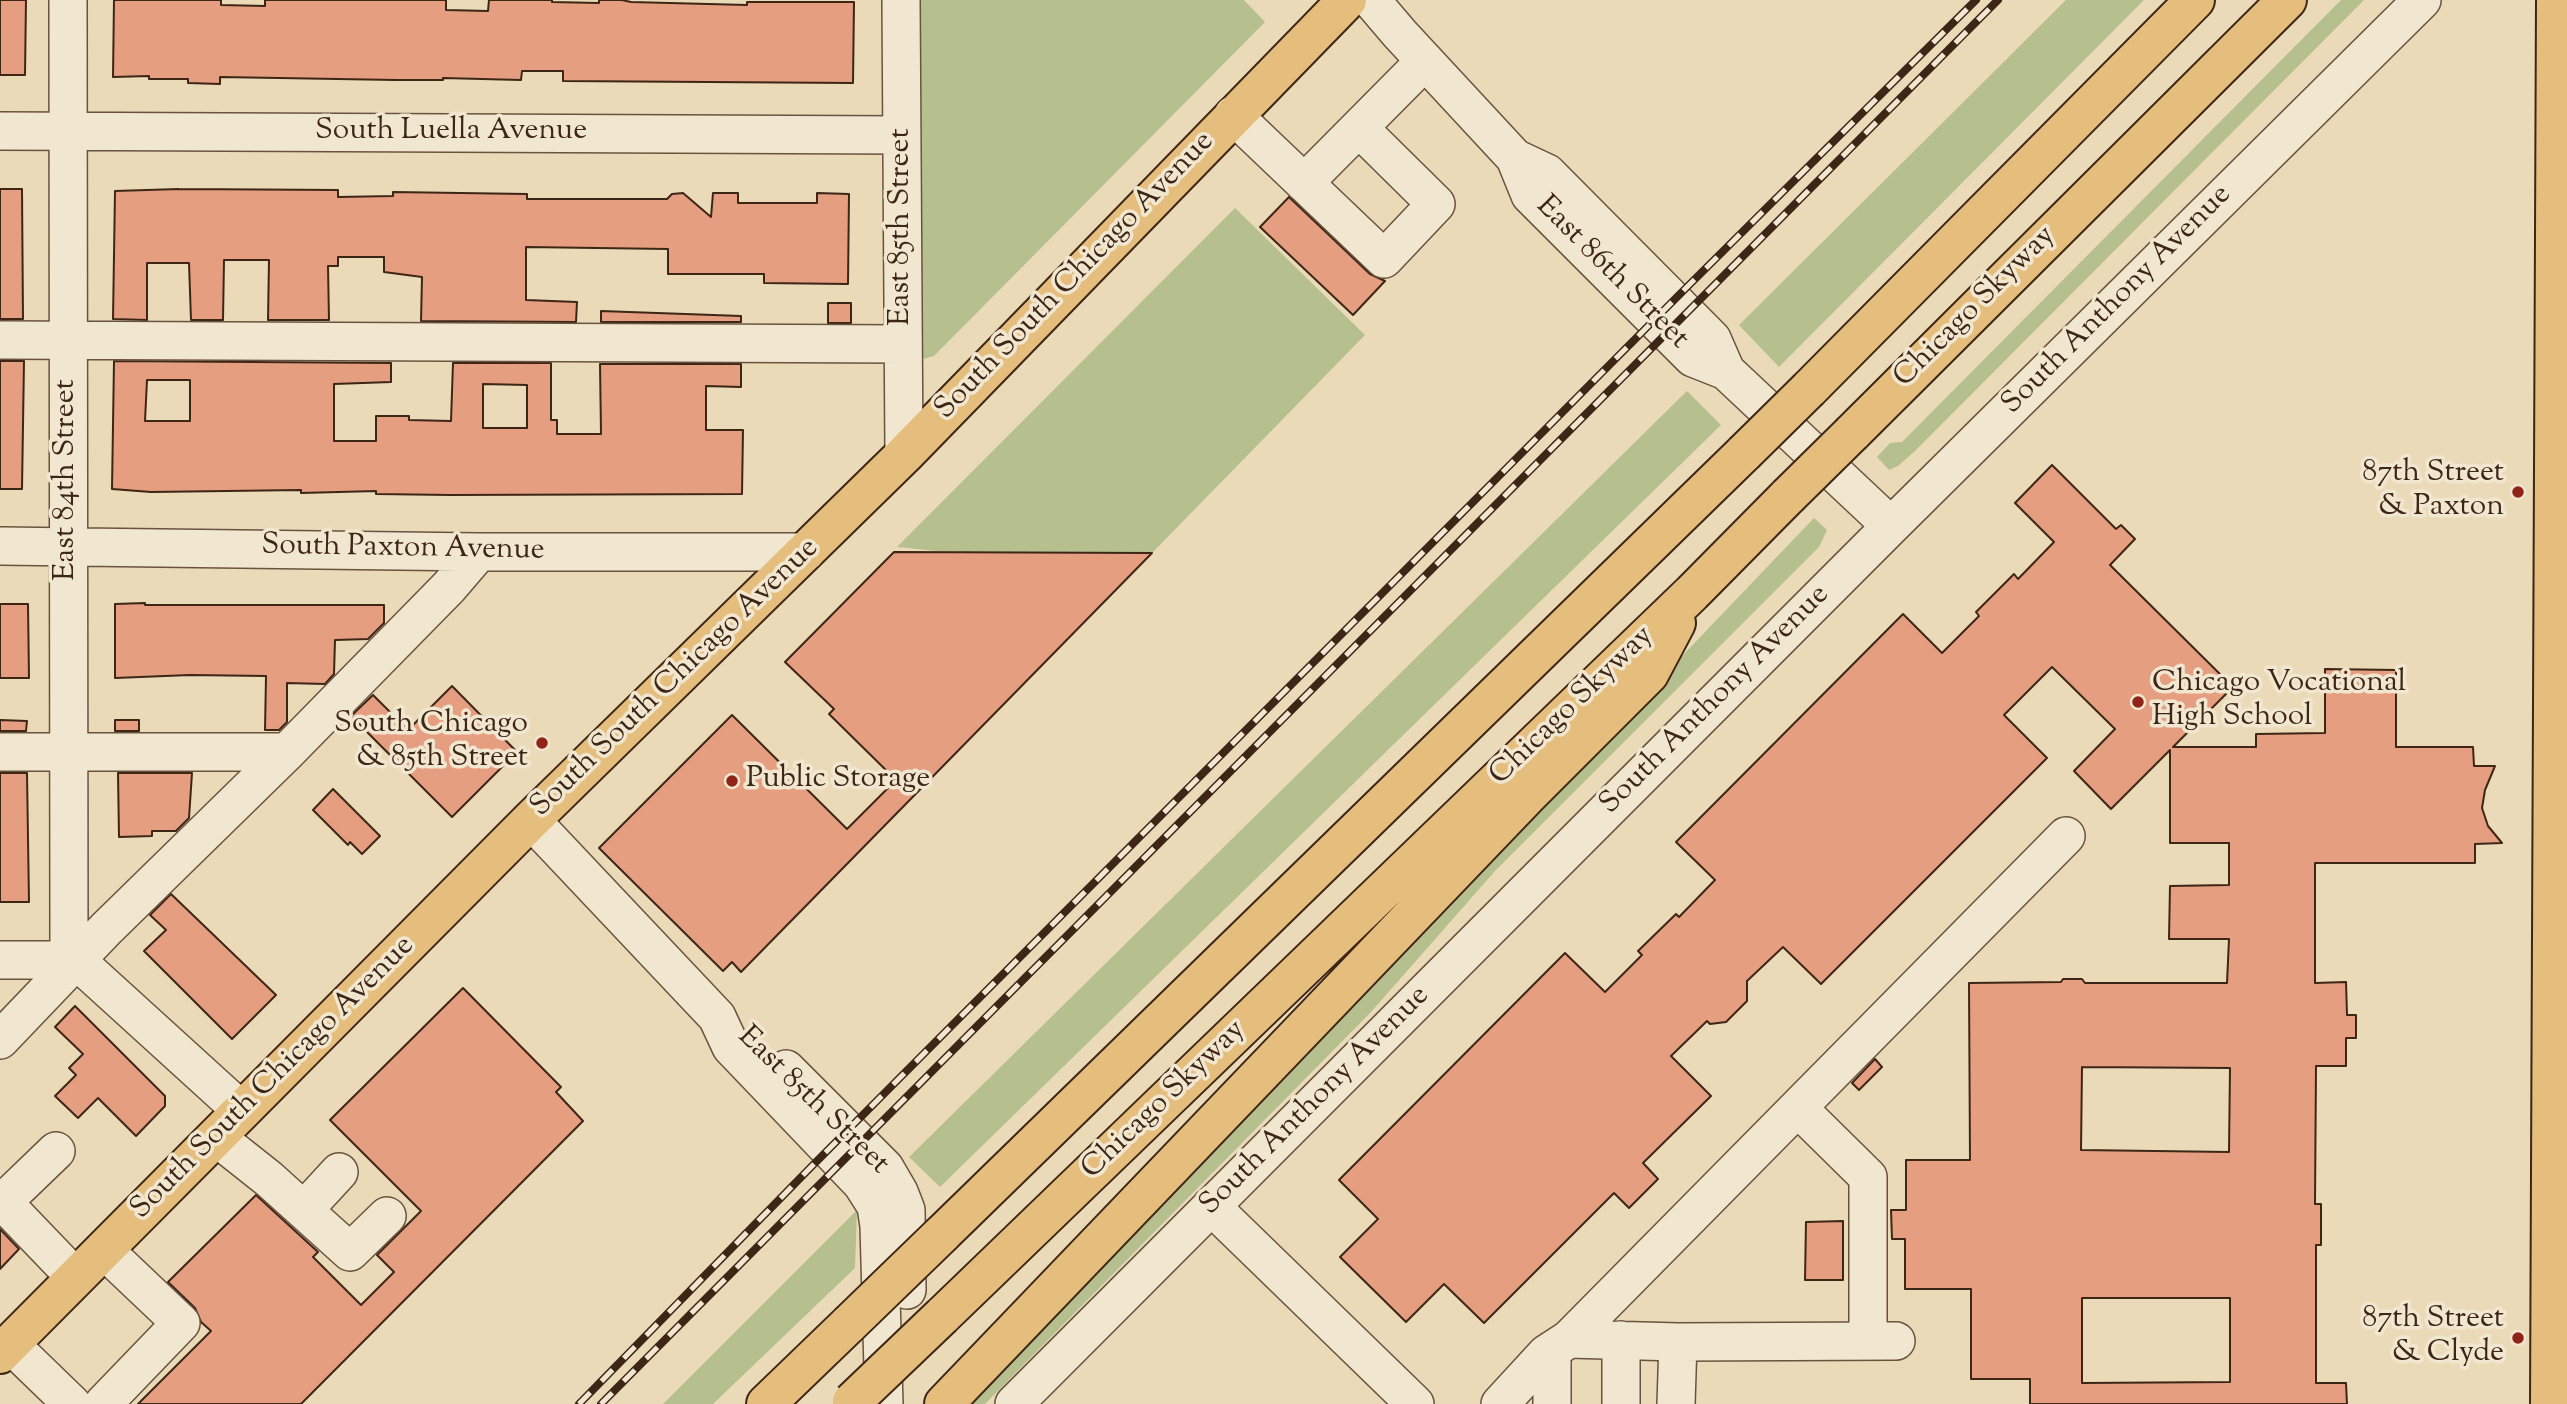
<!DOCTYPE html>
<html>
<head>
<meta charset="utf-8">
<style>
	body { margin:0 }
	canvas { display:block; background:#eadab7 }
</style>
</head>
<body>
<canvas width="2567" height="1404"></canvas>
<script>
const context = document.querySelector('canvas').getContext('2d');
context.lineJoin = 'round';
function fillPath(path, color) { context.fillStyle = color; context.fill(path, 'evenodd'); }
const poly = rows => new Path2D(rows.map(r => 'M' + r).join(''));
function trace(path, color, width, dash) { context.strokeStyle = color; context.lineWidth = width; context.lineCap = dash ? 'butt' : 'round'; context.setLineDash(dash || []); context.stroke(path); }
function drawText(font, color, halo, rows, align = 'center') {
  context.font = font + ' "Sorts Mill Goudy",serif'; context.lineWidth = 7; context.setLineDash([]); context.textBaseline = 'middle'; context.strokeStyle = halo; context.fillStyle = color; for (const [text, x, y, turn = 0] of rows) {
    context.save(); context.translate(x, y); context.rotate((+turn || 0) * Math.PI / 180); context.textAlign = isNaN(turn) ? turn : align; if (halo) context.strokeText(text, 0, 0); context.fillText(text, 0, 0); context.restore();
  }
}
const green = poly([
	[915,0,1244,0,1265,22,934,356,923,359,914,350],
	[2066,0,2144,0,1779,367,1739,325],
	[2341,0,2364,0,1915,451,1898,466,1889,470,1877,457,1890,443,1902,442],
	[1235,208,1365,335,1152,553,947,552,897,547],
	[1687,391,1721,425,940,1187,909,1157],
	[1814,518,1827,530,1819,547,1495,871,1371,1012,985,1404,967,1404],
	[857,1210,855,1268,713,1404,663,1404]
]);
const building = poly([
	[0,0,26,0,25,75,0,75,0,0],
	[114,0,221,0,221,5,265,6,265,0,446,0,446,10,488,11,489,0,552,0,552,2,599,3,599,0,622,0,631,2,747,5,747,2,854,2,853,83,563,81,563,71,522,71,521,80,443,78,443,80,396,80,220,77,220,84,188,83,188,79,149,79,149,76,113,77,114,0],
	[0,189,22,189,23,319,0,319,0,189],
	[179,189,338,190,338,197,393,196,393,192,527,194,527,199,667,199,672,194,683,193,711,217,713,193,738,193,738,203,817,203,817,193,849,194,848,284,764,283,764,274,668,274,668,249,526,247,526,300,577,302,576,322,421,321,422,277,384,272,384,257,338,257,338,266,328,266,329,320,268,320,269,260,224,260,223,320,191,320,189,263,147,263,147,320,113,319,115,191,179,189],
	[1289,197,1370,274,1385,281,1353,315,1260,227,1289,197],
	[828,303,851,303,851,323,828,323,828,303],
	[601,311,741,316,741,322,601,322,601,311],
	[0,361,24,361,22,489,0,489,0,361],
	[114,361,391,363,391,382,334,384,334,441,376,441,376,416,409,416,409,420,451,421,453,363,551,363,551,420,557,420,557,434,601,434,600,364,741,364,741,387,706,386,706,430,743,430,742,494,450,495,376,494,376,491,301,493,301,490,151,492,112,489,114,361],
	[147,380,190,380,190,421,145,421,147,380],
	[483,384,527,385,527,428,483,428,483,384],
	[2052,465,2116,529,2121,525,2135,539,2110,565,2233,687,2173,747,2256,747,2256,734,2325,733,2325,669,2396,670,2396,747,2473,747,2474,766,2495,766,2485,790,2482,808,2488,826,2502,843,2475,844,2475,863,2315,863,2315,983,2346,982,2347,1015,2356,1015,2356,1038,2346,1038,2346,1066,2316,1066,2315,1204,2321,1204,2321,1245,2316,1245,2316,1383,2346,1383,2347,1404,2030,1404,2030,1379,1971,1379,1971,1289,1905,1289,1905,1239,1892,1239,1891,1210,1906,1210,1906,1160,1970,1160,1969,983,2061,982,2063,979,2082,979,2085,983,2227,983,2229,939,2169,939,2170,886,2229,885,2229,843,2170,843,2170,750,2111,809,2074,771,2115,729,2052,667,2004,715,2047,758,1821,984,1783,947,1747,981,1747,1001,1726,1022,1710,1024,1707,1021,1671,1056,1711,1096,1643,1163,1658,1179,1629,1208,1614,1193,1484,1323,1444,1284,1406,1322,1340,1257,1378,1219,1339,1180,1565,953,1605,992,1642,955,1638,951,1676,914,1679,917,1715,880,1676,842,1903,614,1942,653,1979,616,1976,612,2014,574,2018,579,2054,542,2015,503,2052,465],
	[2082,1067,2230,1068,2229,1152,2081,1150,2082,1067],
	[2082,1298,2230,1298,2230,1382,2082,1383,2082,1298],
	[894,552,1152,553,741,972,732,962,723,971,599,848,732,715,847,829,896,780,829,714,834,709,785,662,894,552],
	[145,603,145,605,384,605,384,623,368,639,335,640,334,674,325,684,287,683,287,722,279,730,265,730,266,676,190,675,115,678,115,604,145,603],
	[0,604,28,604,29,678,0,678,0,604],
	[452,686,517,752,452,817,351,716,373,695,408,730,452,686],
	[0,720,27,721,26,731,0,731,0,720],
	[115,720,139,720,139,731,115,731,115,720],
	[0,773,27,773,29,902,0,902,0,773],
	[118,773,192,773,189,818,176,831,152,831,152,836,119,837,118,773],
	[333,789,380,836,362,854,350,842,348,845,313,810,333,789],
	[171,894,276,995,232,1039,144,951,166,930,150,915,171,894],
	[463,988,561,1087,556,1092,583,1121,301,1404,138,1404,211,1331,201,1322,195,1308,168,1282,256,1195,318,1252,313,1257,361,1305,394,1272,377,1255,421,1211,330,1120,463,988],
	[75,1006,165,1096,165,1106,136,1136,98,1098,78,1118,55,1096,76,1075,69,1068,83,1054,55,1027,75,1006],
	[1875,1059,1882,1067,1859,1090,1852,1083,1875,1059],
	[1843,1221,1843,1280,1805,1280,1806,1222,1843,1221],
	[0,1229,19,1249,0,1269,0,1229]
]);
const minor = poly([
	[68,0,69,960],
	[901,0,904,455],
	[1371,0,1400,34,1515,158],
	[1233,115,1384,259,1436,204,1359,128],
	[0,131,902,135],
	[1304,183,1425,61],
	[0,340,903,344],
	[1726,371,1712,339,1547,173,1515,158,1530,195,1693,358,1726,371,1891,526],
	[0,546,479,552,806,552],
	[0,752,287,752],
	[531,820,717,1017,731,1047,862,1184,876,1206,879,1226,884,1404],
	[0,960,76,960,242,1111],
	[0,1040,106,929,287,752,449,587,479,552],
	[786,1069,885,1168,899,1192,906,1210,907,1290],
	[1798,1108,1868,1177,1868,1341],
	[216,1137,269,1179,350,1252,387,1216],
	[56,1151,3,1202,76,1278],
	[1211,1206,1415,1404],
	[304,1210,339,1172],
	[1569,1339,2066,836],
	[1678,1342,1896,1341],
	[10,1344,72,1404],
	[1552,1350,1552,1404],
	[103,1404,181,1323,104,1250],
	[1014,1404,1891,526,2422,0],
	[1500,1404,1546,1354,1569,1339,1678,1342,1676,1404],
	[1621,1404,1621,1340]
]);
const major = poly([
	[0,1354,531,820,904,455,1347,0],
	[2550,1404,2556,0]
]);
const highway = poly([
	[1809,389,2195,0],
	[1852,433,2287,0],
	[942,1234,1744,453],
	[942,1316,1692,593,1788,496],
	[766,1404,849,1324],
	[944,1404,1528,795,1649,674,1676,623]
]);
const rail = poly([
	[579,1404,813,1165,1691,283,1976,0],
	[601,1404,1998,0]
]);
const highwayBridge = poly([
	[1744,453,1809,389],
	[1788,496,1852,433],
	[849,1324,942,1234],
	[852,1402,942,1316]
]);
const markers = [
	[2518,492,7,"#8f2418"],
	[2138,702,7,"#8f2418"],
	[542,743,7,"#8f2418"],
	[732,781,7,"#8f2418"],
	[2518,1338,7,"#8f2418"]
];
const streetNames = [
	["South Luella Avenue",451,133],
	["East 85th Street",903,227,-90],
	["East 86th Street",1611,274,45],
	["South South Chicago Avenue",1076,277,-46],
	["South Anthony Avenue",2118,301,-45],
	["Chicago Skyway",1976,308,-45],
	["East 84th Street",68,480,-90],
	["South Paxton Avenue",403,550,1],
	["South South Chicago Avenue",676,679,-44],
	["South Anthony Avenue",1716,701,-45],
	["Chicago Skyway",1573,707,-44],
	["South South Chicago Avenue",274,1079,-45],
	["Chicago Skyway",1165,1101,-44],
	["East 85th Street",812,1102,44],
	["South Anthony Avenue",1316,1102,-45]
];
const poiNames = [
	["87th Street",2504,475],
	["& Paxton",2504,509],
	["Chicago Vocational",2152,685,"left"],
	["High School",2152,719,"left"],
	["South Chicago",528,726],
	["& 85th Street",528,760],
	["Public Storage",746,781,"left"],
	["87th Street",2504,1321],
	["& Clyde",2504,1355]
];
fillPath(green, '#b6c08f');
fillPath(building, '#e59e80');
trace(building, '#3e2617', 2);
trace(minor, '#69533f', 40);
trace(major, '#3e2617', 42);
trace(highway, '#3e2617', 42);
trace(minor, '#f1e7d0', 37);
trace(major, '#e5bd7c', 38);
trace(highway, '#e5bd7c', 38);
trace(rail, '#3e2617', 8);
trace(rail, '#f1e7d0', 5, [16]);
trace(highwayBridge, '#3e2617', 42, []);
trace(highwayBridge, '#e5bd7c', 38);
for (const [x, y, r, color] of markers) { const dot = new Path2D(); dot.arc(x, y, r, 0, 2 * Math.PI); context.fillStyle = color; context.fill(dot); trace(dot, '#f1e7d0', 2.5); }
drawText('30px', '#3e2617', '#f1e7d0', streetNames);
drawText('30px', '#3e2617', '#f1e7d0', poiNames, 'right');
</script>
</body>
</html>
